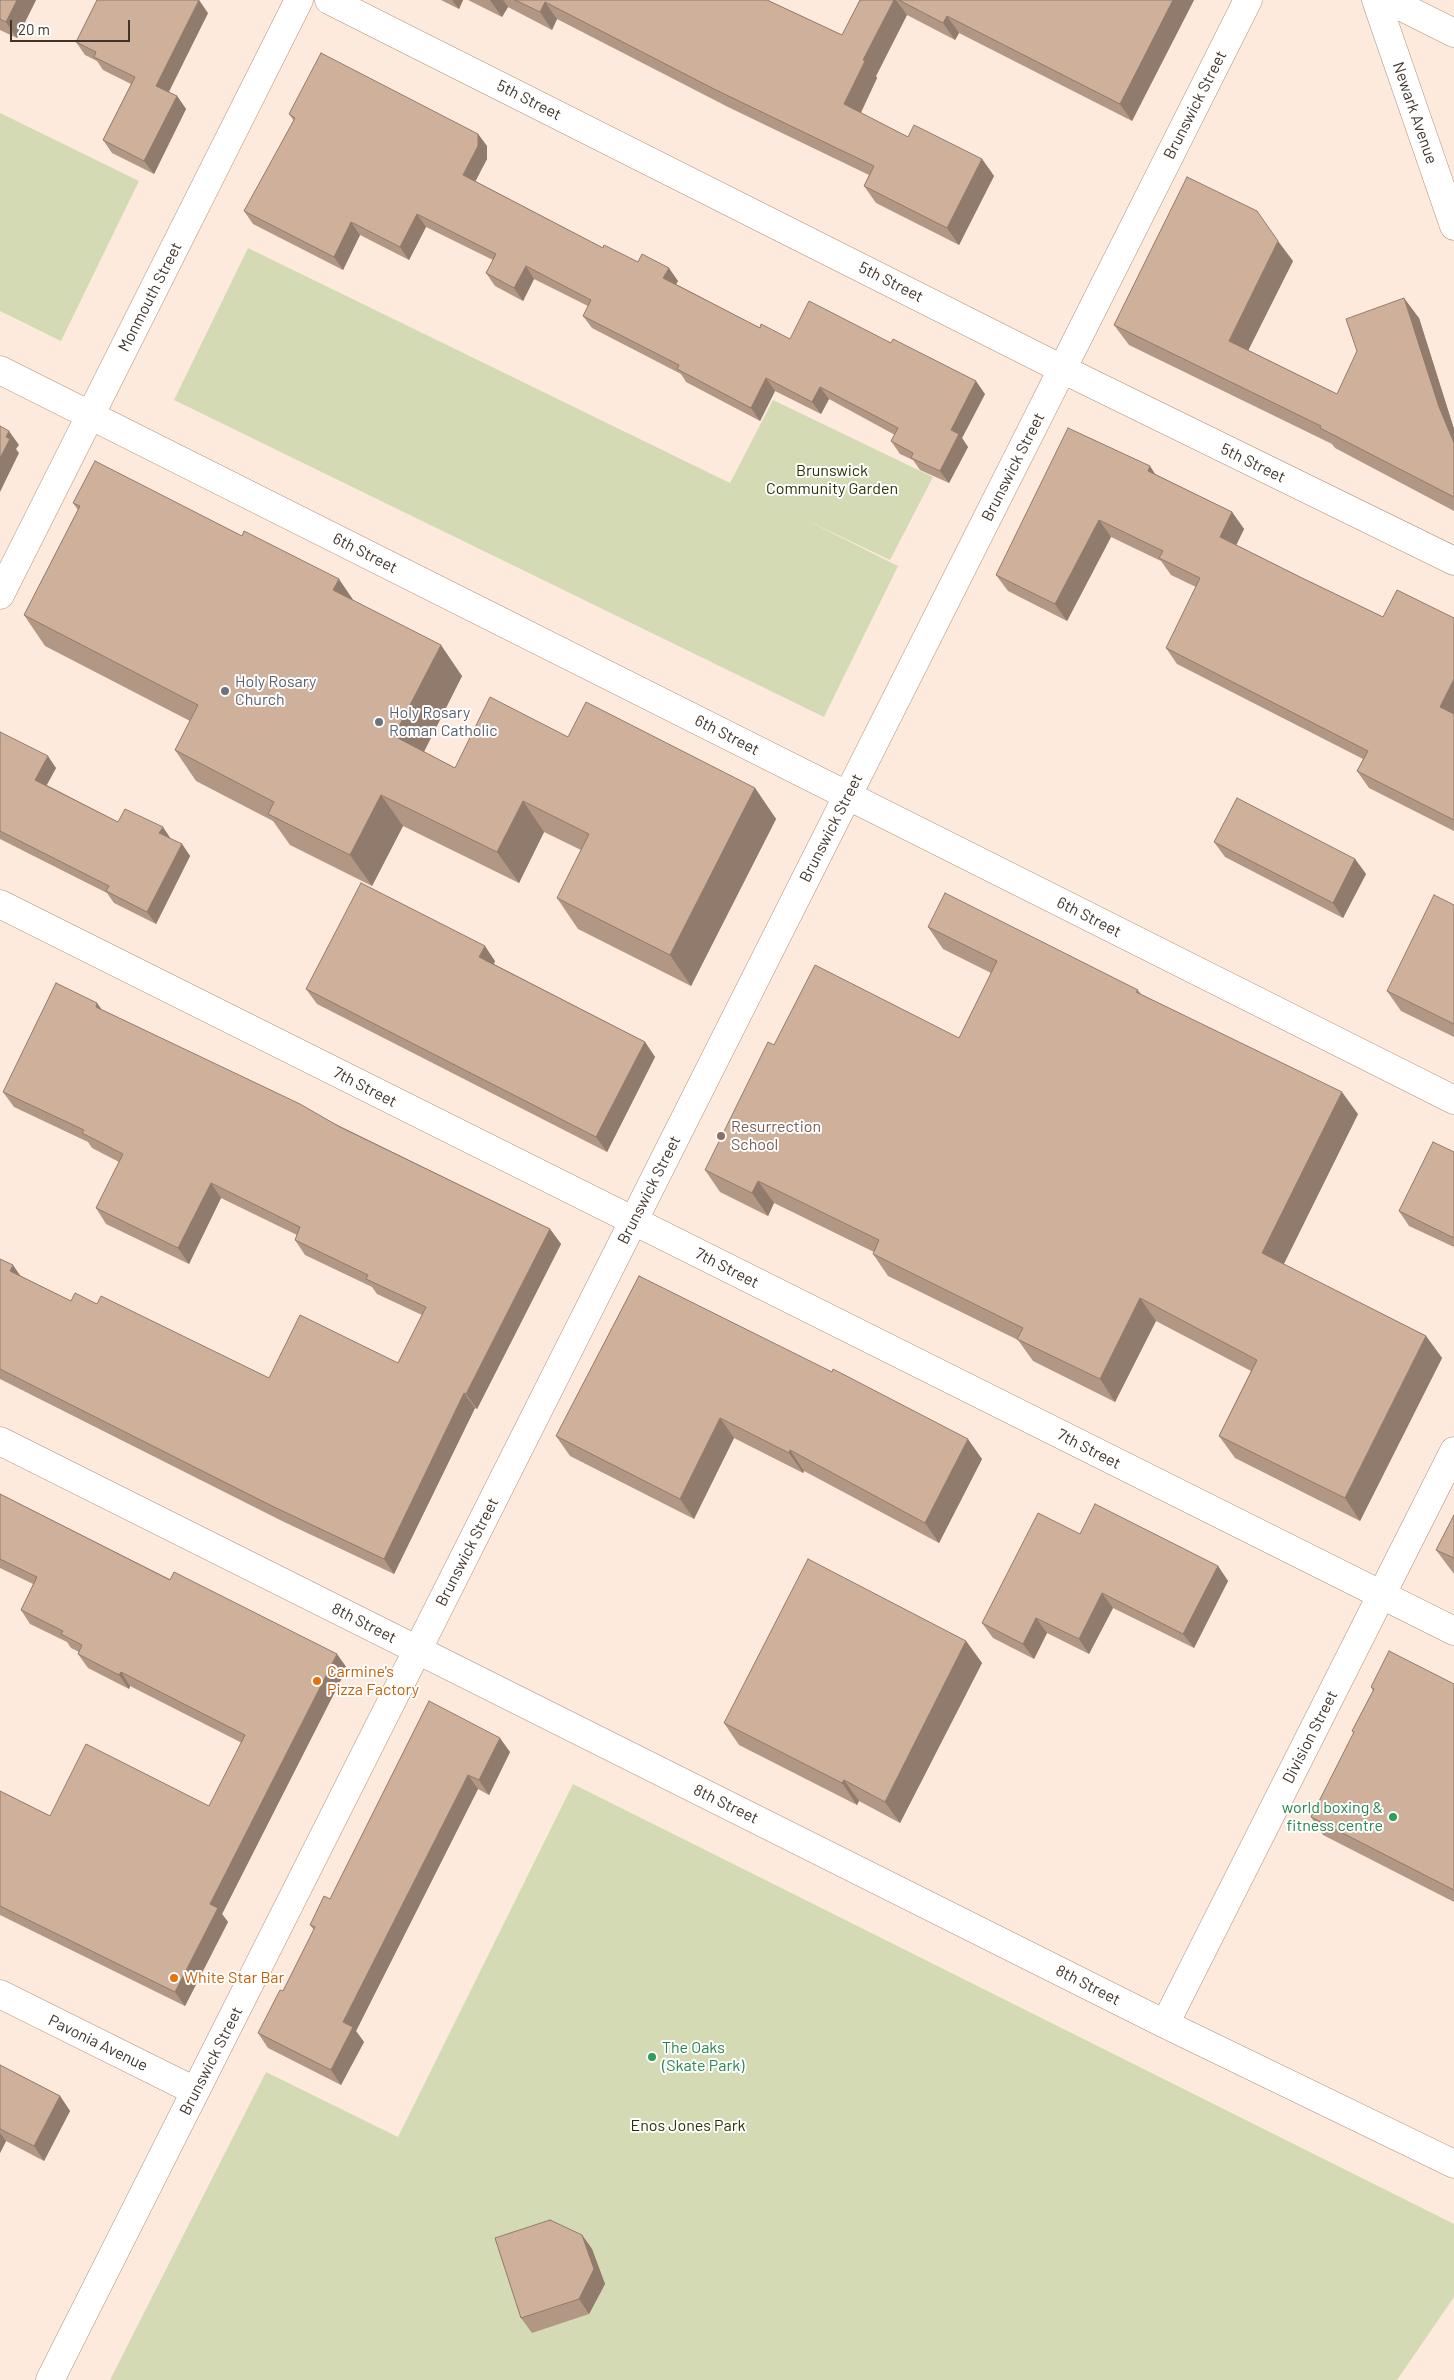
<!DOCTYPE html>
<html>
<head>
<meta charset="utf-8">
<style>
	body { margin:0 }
	#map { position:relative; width:1454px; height:2380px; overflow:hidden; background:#feeadd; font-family:Barlow,sans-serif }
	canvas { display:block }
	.scale { position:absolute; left:10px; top:20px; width:120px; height:22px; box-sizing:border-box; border:2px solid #40342b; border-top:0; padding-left:6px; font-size:15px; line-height:18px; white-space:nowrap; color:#40342b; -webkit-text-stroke:4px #fff; paint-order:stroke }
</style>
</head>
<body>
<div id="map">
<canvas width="1454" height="2380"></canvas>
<div class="scale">20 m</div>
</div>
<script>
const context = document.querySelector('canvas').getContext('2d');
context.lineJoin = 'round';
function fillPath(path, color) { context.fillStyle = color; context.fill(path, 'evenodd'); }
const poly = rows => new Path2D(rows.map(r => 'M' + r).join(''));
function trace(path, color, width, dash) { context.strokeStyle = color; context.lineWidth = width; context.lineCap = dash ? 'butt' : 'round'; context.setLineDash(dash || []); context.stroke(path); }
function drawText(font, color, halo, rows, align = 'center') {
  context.font = font + ' Barlow,sans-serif'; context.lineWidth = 4; context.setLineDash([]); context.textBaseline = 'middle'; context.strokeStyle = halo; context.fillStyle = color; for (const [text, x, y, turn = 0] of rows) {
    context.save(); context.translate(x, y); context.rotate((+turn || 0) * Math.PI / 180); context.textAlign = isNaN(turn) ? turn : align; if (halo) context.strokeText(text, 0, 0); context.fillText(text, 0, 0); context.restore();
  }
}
const green = poly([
	[0,113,139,181,61,341,0,311],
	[248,248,730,483,773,400,933,477,890,560,804,519,898,566,824,717,174,400],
	[573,1784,1454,2224,1454,2297,1397,2380,110,2380,266,2072,398,2137]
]);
const minor = poly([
	[329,0,1062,369,1454,561],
	[1388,0,1454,33],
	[0,370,1454,1100],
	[0,595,299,0],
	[0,904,1454,1631],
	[0,1441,1165,2024,1454,2164],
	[0,1994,195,2091],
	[1165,2024,1454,1451],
	[50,2380,1248,0]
]);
const major = poly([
	[1376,0,1454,226]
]);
const wall = poly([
	[0,0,36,0,17,38,0,30],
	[441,0,463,0,459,9],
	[468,0,767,0,842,35,860,0,1194,0,1132,121,959,33,955,40,907,15,876,76,877,78,861,113,908,137,982,159,994,176,959,245,876,203,864,186,869,175,728,107,557,19,552,30,508,7,502,17],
	[208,13,169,92,177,96,186,109,154,174,112,153,103,140,131,84,103,70,97,61,85,55,76,42],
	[289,114,478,134,487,146,487,159,475,181,603,248,678,281,676,284,760,328,790,339,985,394,962,438,968,447,949,483,920,470,913,460,900,454,891,441,895,435,829,399,821,414,775,391,760,421,686,382,681,374,592,328,583,316,588,306,534,279,523,301,495,286,486,273,493,260,426,227,409,260,360,235,343,270,253,224,244,211,294,121],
	[1293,261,1248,350,1337,394,1419,318,1454,429,1454,511,1335,448,1332,444,1129,345,1114,325],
	[1155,474,1232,512,1244,529,1236,545,1298,576,1383,617,1454,618,1454,831,1369,788,1357,771,1363,759,1177,664,1166,648,1196,587,1171,575,1161,561,1111,537,1067,621,1008,591,996,575],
	[73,503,354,601,462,676,424,752,455,768,568,737,755,788,776,819,691,986,578,929,557,898,581,850,544,832,519,883,403,826,372,886,290,845,273,821,196,781,175,750,190,721,45,646,24,615,78,510],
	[0,732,56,768,47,785,118,822,171,839,182,844,190,856,156,924,114,903,107,893,0,839],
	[1214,842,1355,859,1366,874,1343,918,1225,857],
	[1454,905,1454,1037,1401,1011,1387,991],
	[928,927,1138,990,1141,994,1358,1114,1283,1264,1426,1336,1442,1358,1360,1521,1235,1458,1219,1436,1251,1371,1156,1321,1115,1402,1033,1361,1018,1340,888,1276,873,1254,874,1252,774,1203,768,1216,720,1192,705,1170,774,1045,959,1038,991,973,943,949],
	[495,961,494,964,645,1042,655,1057,607,1152,317,1004,306,989],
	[103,1010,550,1229,561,1244,477,1409,475,1408,394,1574,282,1521,0,1379,0,1259,21,1276,71,1301,97,1304,269,1378,398,1363,422,1315,377,1294,372,1287,305,1255,295,1240,297,1235,221,1198,189,1264,106,1224,96,1208,119,1162,92,1148,88,1142,14,1107,3,1092],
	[1454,1152,1454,1247,1409,1226,1399,1211],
	[639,1276,982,1459,939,1543,804,1471,803,1473,734,1438,694,1519,570,1456,556,1436],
	[0,1494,347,1668,222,1914,228,1922,185,2006,0,1915,0,1791,50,1816,209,1806,242,1743,130,1686,129,1689,88,1668,78,1654,79,1652,71,1648,67,1642,30,1624,21,1610,33,1584,0,1568],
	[1454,1515,1454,1574,1436,1550],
	[1080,1534,1218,1566,1228,1581,1194,1648,1113,1608,1089,1654,1047,1633,1034,1659,993,1638,982,1623],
	[966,1641,982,1663,900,1823,859,1801,857,1805,739,1745,724,1723],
	[1454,1684,1454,1902,1323,1835,1311,1817,1354,1734,1352,1731,1373,1691,1371,1687],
	[429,1701,510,1752,489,1795,478,1789,356,2031,364,2042,341,2085,268,2048,258,2033,283,1991,314,1930,310,1925,330,1899],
	[0,2065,60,2096,70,2111,44,2161,6,2141,0,2153],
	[582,2235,592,2249,605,2284,589,2314,532,2333,521,2318]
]);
const shadedWall = poly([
	[17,0,36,0,17,38,6,22],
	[199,0,208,13,165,99,156,86],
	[452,0,463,0,459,9],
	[490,0,503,0,508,7,502,17],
	[894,0,896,0,907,15,876,76,877,78,856,122,844,104,863,60],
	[1173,0,1194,0,1132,121,1120,104],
	[545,2,557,19,552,30,540,12],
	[947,16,959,33,955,40,943,23],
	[177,96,186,109,154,174,144,161],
	[478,134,487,146,487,159,472,188,463,175],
	[982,159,994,176,959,245,947,228],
	[417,214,426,227,409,260,400,247],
	[351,222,360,235,343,270,334,257],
	[1278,241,1293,261,1243,361,1229,341],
	[526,266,534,279,523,301,514,288],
	[669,268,678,281,672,291,663,278],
	[1404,298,1419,318,1454,429,1454,443,1439,407],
	[766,378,775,391,760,421,751,408],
	[976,381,985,394,962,438,968,447,949,483,940,471,951,430],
	[820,387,829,399,821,414,812,402],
	[9,431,19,445,16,449,19,453,0,492,0,458,6,437],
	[1150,466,1161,483,1148,471],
	[1232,512,1244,529,1232,554,1220,537],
	[1099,520,1111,537,1067,621,1055,604],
	[339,579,360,610,333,590],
	[441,645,462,676,416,767,394,736],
	[1454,679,1454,719,1440,707],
	[48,756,56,768,43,791,35,780],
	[755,788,776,819,691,986,670,955],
	[381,795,403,826,372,886,350,855],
	[523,801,544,832,519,883,497,852],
	[163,827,171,839,159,833],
	[182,844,190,856,156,924,147,912],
	[1355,859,1366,874,1343,918,1333,903],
	[485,946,495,961,490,971,479,957],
	[97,1003,108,1018,96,1007],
	[645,1042,655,1057,607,1152,596,1137],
	[1342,1092,1358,1114,1278,1276,1262,1253],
	[758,1181,774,1203,768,1216,752,1193],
	[211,1183,221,1198,189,1264,178,1248],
	[550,1229,561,1244,477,1409,466,1394],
	[13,1265,24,1281,10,1271],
	[1140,1298,1156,1321,1115,1402,1100,1379],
	[1426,1336,1442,1358,1360,1521,1345,1498],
	[464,1393,475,1408,394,1574,384,1559],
	[720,1418,734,1438,694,1519,680,1499],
	[968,1439,982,1459,939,1543,925,1523],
	[790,1450,804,1471,803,1473,789,1453],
	[1218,1566,1228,1581,1194,1648,1183,1634],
	[1102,1593,1113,1608,1089,1654,1079,1639],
	[1036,1618,1047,1633,1034,1659,1023,1644],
	[966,1641,982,1663,900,1823,885,1802],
	[337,1654,347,1668,222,1914,228,1922,185,2006,175,1992,210,1904],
	[121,1672,130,1686,129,1689,119,1675],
	[500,1738,510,1752,489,1795,479,1780],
	[468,1775,478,1789,356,2031,364,2042,341,2085,331,2070,343,2022],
	[844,1780,859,1801,857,1805,842,1783],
	[60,2096,70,2111,44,2161,34,2146],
	[0,2133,6,2141,0,2153],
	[582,2235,592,2249,605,2284,589,2314,579,2299]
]);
const building = poly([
	[0,0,17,0,6,22,0,19,0,0],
	[97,0,199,0,156,86,177,96,144,161,103,140,135,77,94,57,96,52,76,42,97,0],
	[515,0,767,0,842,35,860,0,894,0,863,60,865,61,844,104,908,137,914,125,982,159,947,228,864,186,874,166,716,90,545,2,540,12,515,0],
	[899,0,1173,0,1120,104,947,16,943,23,899,0],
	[321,53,478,134,478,146,463,175,603,248,604,245,638,262,642,254,669,268,663,278,760,328,761,324,790,339,809,301,891,343,893,339,976,381,951,430,959,434,940,471,911,458,913,453,891,441,898,428,820,387,812,402,766,378,751,408,677,369,679,365,583,316,591,300,526,266,514,288,486,273,496,254,417,214,400,247,351,222,334,257,244,211,295,118,289,114,321,53],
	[1187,177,1257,211,1278,241,1229,341,1337,394,1357,351,1346,319,1404,298,1439,407,1454,443,1454,497,1320,428,1321,426,1114,325,1187,177],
	[0,426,9,431,6,437,10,439,0,458,0,426],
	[1068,428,1150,466,1148,471,1232,512,1220,537,1298,576,1383,617,1397,590,1454,618,1454,679,1440,707,1454,714,1454,820,1357,771,1368,751,1166,648,1200,578,1159,558,1163,551,1099,520,1055,604,996,575,1068,428],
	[95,461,242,536,244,531,339,579,333,590,441,645,394,736,455,768,490,697,568,737,586,702,755,788,670,955,557,898,589,834,523,801,497,852,381,795,350,855,268,814,274,802,175,750,198,705,24,615,80,506,73,503,95,461],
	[0,732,48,756,35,780,118,822,125,809,163,827,159,833,182,844,147,912,106,891,109,886,0,831,0,732],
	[1237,798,1355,859,1333,903,1214,842,1237,798],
	[361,883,485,946,479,957,645,1042,596,1137,306,989,361,883],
	[945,893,1138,990,1136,992,1342,1092,1262,1253,1426,1336,1345,1498,1219,1436,1257,1360,1140,1298,1100,1379,1017,1339,1023,1328,873,1254,879,1240,758,1181,752,1193,705,1170,768,1042,774,1045,815,965,959,1038,997,961,928,927,945,893],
	[1434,895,1454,905,1454,1024,1387,991,1434,895],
	[56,983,97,1003,96,1007,300,1104,340,1127,550,1229,466,1394,464,1393,384,1559,272,1506,0,1369,0,1259,13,1265,10,1271,71,1301,75,1293,97,1304,101,1296,269,1378,300,1315,398,1363,426,1307,366,1279,368,1275,295,1240,300,1227,211,1183,178,1248,96,1208,123,1154,82,1133,84,1130,3,1092,56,983],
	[1433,1142,1454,1152,1454,1238,1399,1211,1433,1142],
	[639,1276,832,1372,833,1369,968,1439,925,1523,790,1450,789,1453,720,1418,680,1499,556,1436,639,1276],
	[0,1494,170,1580,174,1572,337,1654,210,1904,218,1908,175,1992,0,1906,0,1791,50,1816,86,1744,209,1806,245,1735,121,1672,119,1675,78,1654,82,1645,61,1634,63,1631,21,1610,37,1577,0,1559,0,1494],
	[1095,1504,1218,1566,1183,1634,1102,1593,1079,1639,1036,1618,1023,1644,982,1623,1038,1513,1080,1534,1095,1504],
	[1454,1515,1454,1558,1436,1550,1454,1515],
	[808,1559,966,1641,885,1802,844,1780,842,1783,724,1723,808,1559],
	[1389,1651,1454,1684,1454,1890,1311,1817,1354,1732,1352,1731,1374,1689,1371,1687,1389,1651],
	[429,1701,500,1738,479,1780,468,1775,343,2022,353,2027,331,2070,258,2033,280,1990,283,1991,315,1927,310,1925,324,1896,330,1899,429,1701],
	[0,2065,60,2096,34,2146,0,2129,0,2065],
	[550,2220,582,2235,594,2269,579,2299,521,2318,495,2238,550,2220]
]);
const markers = [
	[225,691,5,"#6b7280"],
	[379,722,5,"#6b7280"],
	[721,1136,5,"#8d6e63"],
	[317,1681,5,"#e8710a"],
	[1393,1817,5,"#2e9e5b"],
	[174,1978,5,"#e8710a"],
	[652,2057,5,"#2e9e5b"]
];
const streetNames = [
	["5th Street",529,100,27],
	["Brunswick Street",1195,105,-63],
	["Newark Avenue",1415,113,71],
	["5th Street",891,282,27],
	["Monmouth Street",150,297,-63],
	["5th Street",1253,463,26],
	["Brunswick Street",1013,467,-63],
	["6th Street",365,553,27],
	["6th Street",727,735,27],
	["Brunswick Street",831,828,-63],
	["6th Street",1089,917,27],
	["7th Street",365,1087,27],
	["Brunswick Street",649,1190,-63],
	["7th Street",727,1268,27],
	["7th Street",1089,1449,27],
	["Brunswick Street",467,1552,-63],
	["8th Street",364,1623,27],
	["Division Street",1310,1737,-63],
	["8th Street",726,1804,26],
	["8th Street",1088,1985,27],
	["Pavonia Avenue",98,2043,26],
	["Brunswick Street",211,2061,-63]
];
const parkNames = [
	["Brunswick",832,471],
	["Community Garden",832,489],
	["Enos Jones Park",688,2126]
];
const worshipNames = [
	["Holy Rosary",235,682],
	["Church",235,700],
	["Holy Rosary",389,713],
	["Roman Catholic",389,731]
];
const educationNames = [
	["Resurrection",731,1127],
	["School",731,1145]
];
const foodNames = [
	["Carmine's",327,1672],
	["Pizza Factory",327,1690],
	["White Star Bar",184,1978]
];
const leisureNames = [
	["world boxing &",1383,1808],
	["fitness centre",1383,1826],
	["The Oaks",662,2048,"left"],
	["(Skate Park)",662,2066,"left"]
];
fillPath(green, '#d4dab4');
trace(minor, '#af917d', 29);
trace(major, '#af917d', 29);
trace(minor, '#fff', 28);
trace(major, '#fff', 28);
fillPath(wall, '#b29785');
fillPath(shadedWall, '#917b6c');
fillPath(building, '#cfb09b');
trace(building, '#917b6c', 1);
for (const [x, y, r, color] of markers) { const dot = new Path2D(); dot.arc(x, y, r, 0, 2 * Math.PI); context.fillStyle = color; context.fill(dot); trace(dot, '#fff', 2); }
drawText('16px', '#40342b', '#fff', streetNames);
drawText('16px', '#2c3104', '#fff', parkNames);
drawText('16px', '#5b616d', '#fff', worshipNames, 'left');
drawText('16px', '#785e54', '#fff', educationNames, 'left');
drawText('16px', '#c56008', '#fff', foodNames, 'left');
drawText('16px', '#27864d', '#fff', leisureNames, 'right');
</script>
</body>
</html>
